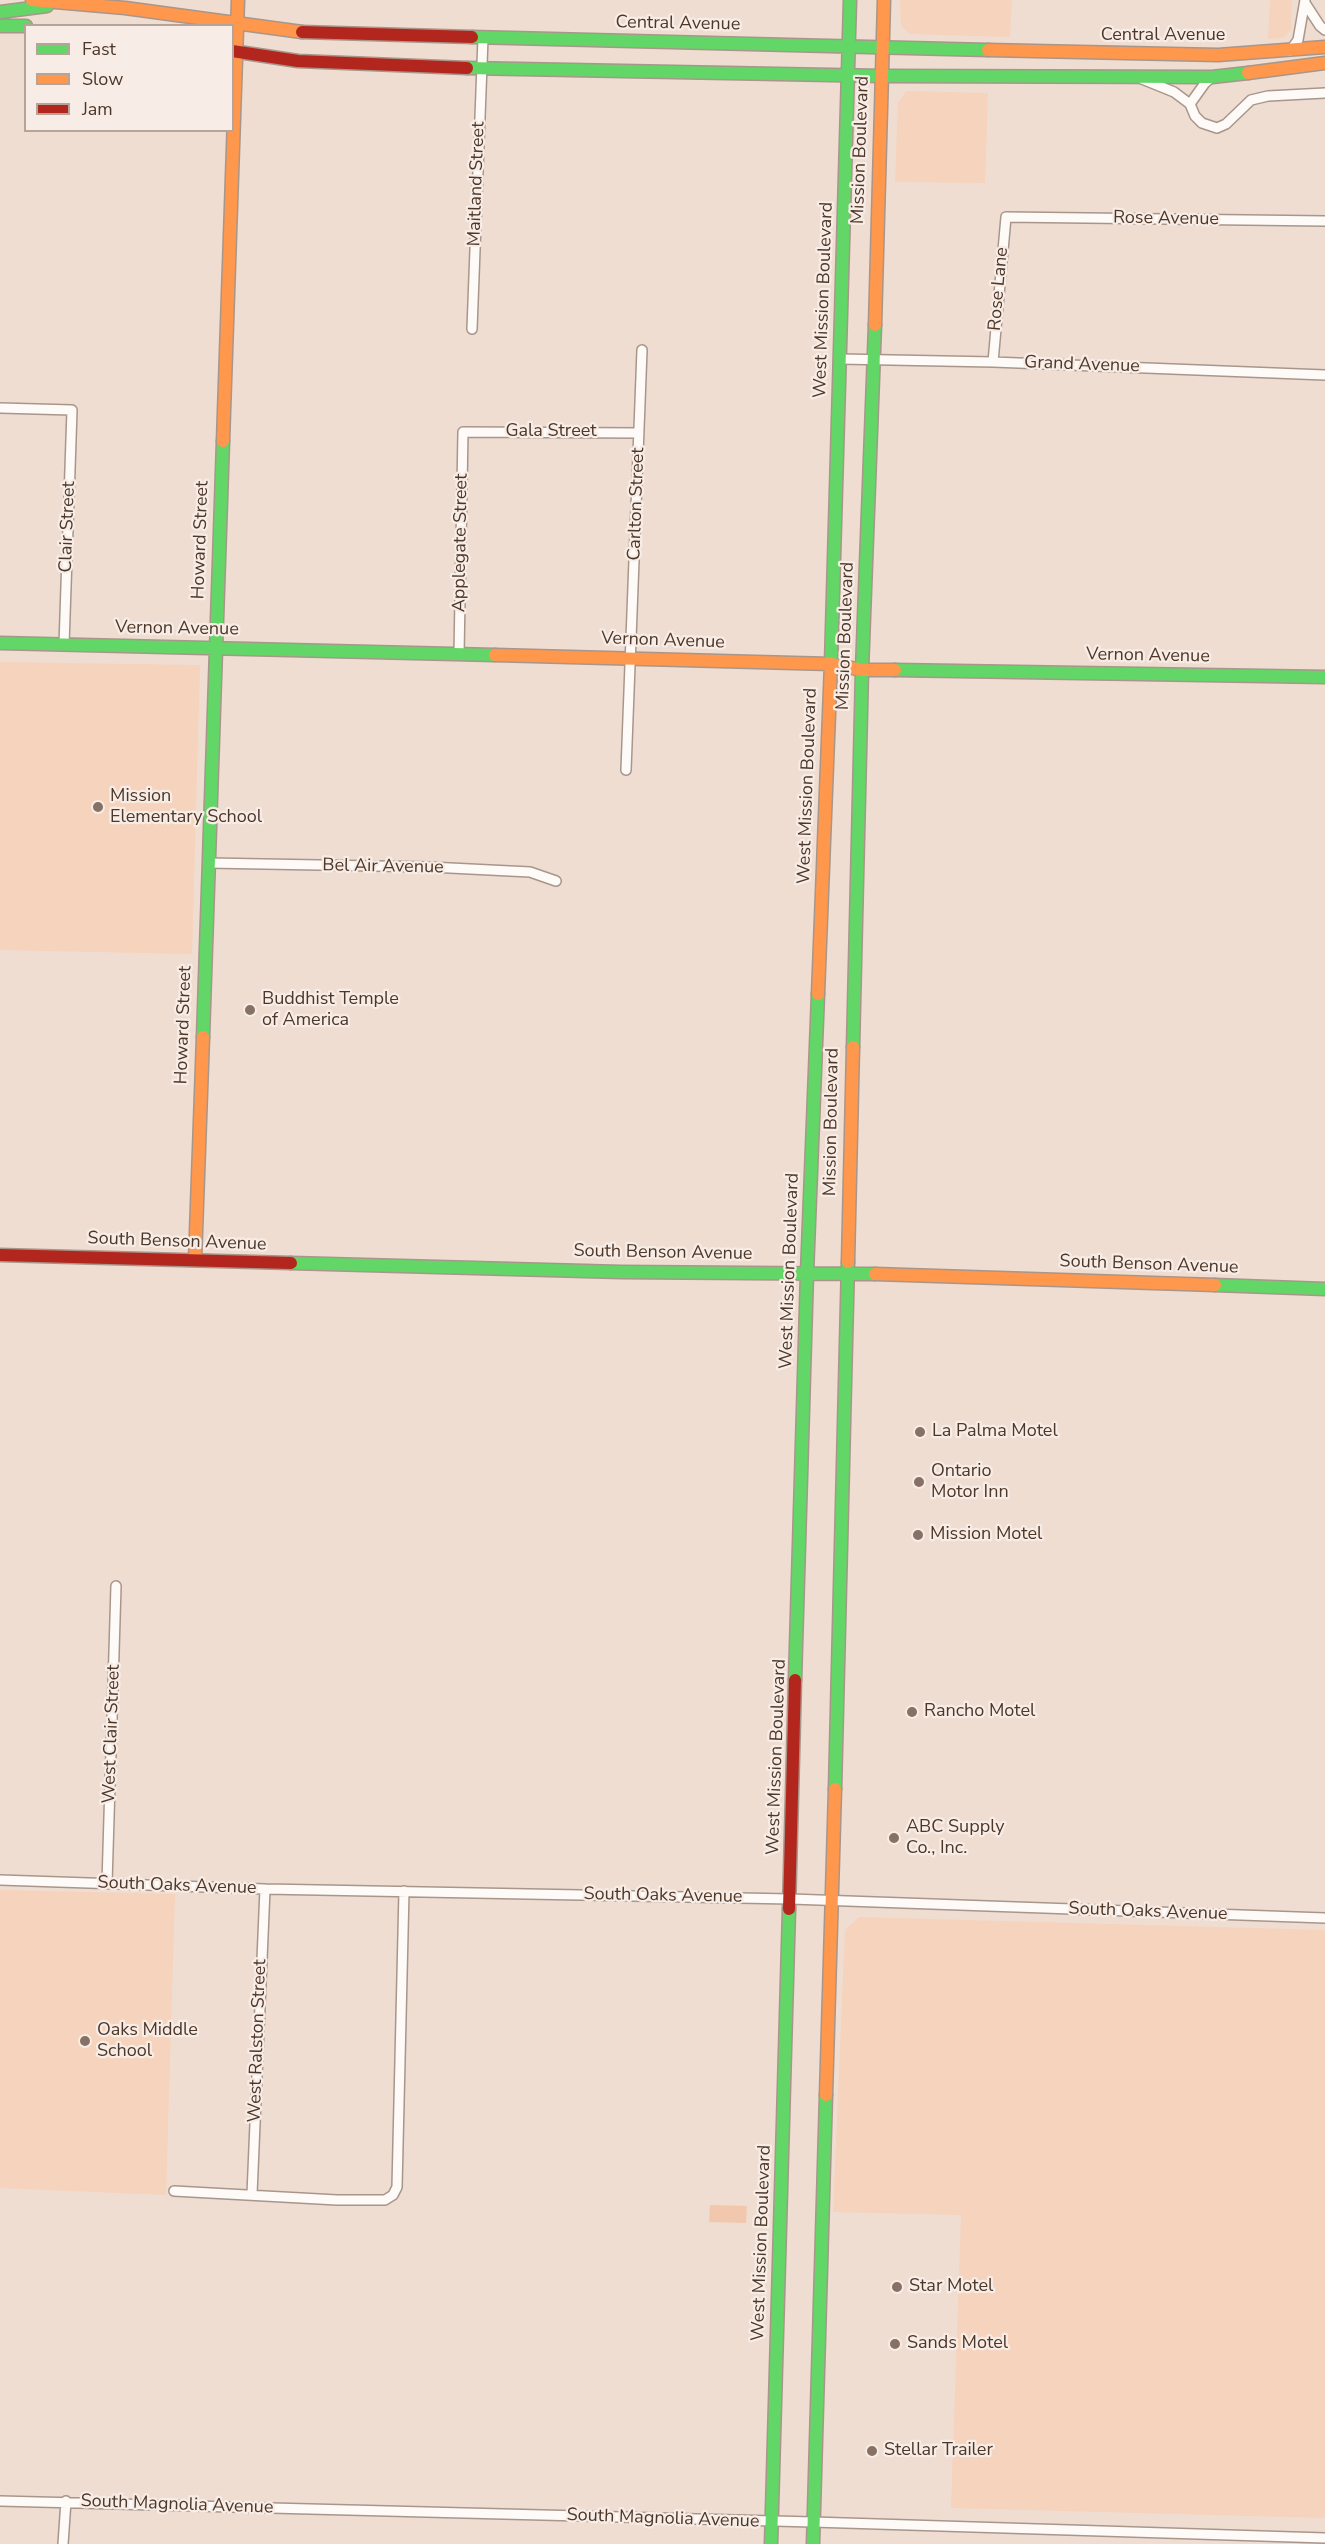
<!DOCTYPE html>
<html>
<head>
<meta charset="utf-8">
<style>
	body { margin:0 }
	#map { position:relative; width:1325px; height:2544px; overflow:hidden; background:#efddd2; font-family:"Nunito Sans",sans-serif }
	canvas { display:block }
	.legend { position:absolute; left:24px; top:24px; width:210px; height:108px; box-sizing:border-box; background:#f8ede6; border:2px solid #b4a49a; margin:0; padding:8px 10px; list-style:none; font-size:18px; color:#4d3729 }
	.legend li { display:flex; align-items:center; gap:12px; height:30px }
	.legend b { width:30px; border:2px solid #b4a49a }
</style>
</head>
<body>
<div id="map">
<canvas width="1325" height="2544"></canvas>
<ul class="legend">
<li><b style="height:8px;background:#63d668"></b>Fast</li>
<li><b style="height:8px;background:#ff974d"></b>Slow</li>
<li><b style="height:8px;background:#b3261e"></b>Jam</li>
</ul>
</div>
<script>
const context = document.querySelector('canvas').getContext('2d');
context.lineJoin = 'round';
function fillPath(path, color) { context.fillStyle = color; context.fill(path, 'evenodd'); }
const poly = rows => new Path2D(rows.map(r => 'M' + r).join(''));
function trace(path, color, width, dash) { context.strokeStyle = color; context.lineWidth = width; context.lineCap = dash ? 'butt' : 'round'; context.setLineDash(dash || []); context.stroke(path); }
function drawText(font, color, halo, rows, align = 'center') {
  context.font = font + ' "Nunito Sans",sans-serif'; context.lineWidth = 4.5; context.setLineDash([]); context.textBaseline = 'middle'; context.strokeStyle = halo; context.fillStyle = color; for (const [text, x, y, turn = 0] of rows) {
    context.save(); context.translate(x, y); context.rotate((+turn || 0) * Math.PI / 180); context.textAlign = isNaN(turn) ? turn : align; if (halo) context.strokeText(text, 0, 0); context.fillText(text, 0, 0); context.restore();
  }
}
const built = poly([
	[900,0,1012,0,1010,37,910,34,901,26],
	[1270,0,1292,0,1291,30,1283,38,1268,39],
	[907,91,988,93,985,183,895,182,898,102],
	[0,662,200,665,192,954,0,950],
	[0,1890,175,1894,166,2195,0,2188],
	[859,1917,1325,1930,1325,2518,951,2508,961,2215,833,2212,845,1930]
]);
const green = poly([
	[710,2205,747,2206,746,2223,709,2222]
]);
const street = poly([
	[1305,3,1320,26,1325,30],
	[1290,51,1298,40,1305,0],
	[1142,79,1174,92,1190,104],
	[1190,104,1195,116,1202,123,1217,128,1226,124,1251,100,1268,96,1325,93],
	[1190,104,1205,83,1212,77],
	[472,329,483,38],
	[840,359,993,362,1325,375],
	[993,362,1006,217,1325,221],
	[0,408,72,410,64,645],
	[459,654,463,432,639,433],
	[626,770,642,350],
	[208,863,430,867,530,872,556,881],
	[0,1880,265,1889,791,1899,1325,1918],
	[107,1883,116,1586],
	[174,2191,337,2200,385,2200,393,2195,397,2187,404,1891],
	[252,2194,265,1889],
	[0,2501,813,2522,1325,2538],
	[63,2544,66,2501]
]);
const fast = poly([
	[0,12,47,6],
	[0,26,26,26],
	[472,37,988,50],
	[467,68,882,76,1212,77,1248,73],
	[0,643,495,655],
	[831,663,850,0],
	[895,670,1325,677],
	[203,1037,223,441],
	[853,1047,862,670,875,325],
	[291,1263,621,1272,875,1274],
	[1215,1285,1325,1289],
	[795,1680,807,1273,818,994],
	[835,1789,848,1262],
	[771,2544,789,1909],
	[813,2544,826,2095]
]);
const slow = poly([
	[32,0,125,8,302,32],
	[988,50,1218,55,1325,47],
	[1248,73,1325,63],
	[875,325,884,0],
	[223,441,238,0],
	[495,655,831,664,862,670,895,670],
	[818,994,831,663],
	[195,1260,203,1037],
	[848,1262,853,1047],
	[875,1274,1215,1285],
	[826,2095,835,1789]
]);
const jam = poly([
	[302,32,472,37],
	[232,51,298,61,467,68],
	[0,1255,291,1263],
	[789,1909,795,1680]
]);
const markers = [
	[98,807,6,"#867164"],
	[250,1010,6,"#867164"],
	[920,1432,6,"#867164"],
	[919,1482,6,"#867164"],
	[918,1535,6,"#867164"],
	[912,1712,6,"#867164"],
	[894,1838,6,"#867164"],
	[85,2041,6,"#867164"],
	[897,2287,6,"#867164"],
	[895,2344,6,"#867164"],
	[872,2451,6,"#867164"]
];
const streetNames = [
	["Central Avenue",678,24,1],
	["Central Avenue",1163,36],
	["Mission Boulevard",861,150,-88],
	["Maitland Street",477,184,-88],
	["Rose Avenue",1166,219,1],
	["Rose Lane",999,289,-85],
	["West Mission Boulevard",824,300,-88],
	["Grand Avenue",1082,365,2],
	["Gala Street",551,432],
	["Carlton Street",637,504,-88],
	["Clair Street",68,527,-88],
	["Howard Street",201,540,-88],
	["Applegate Street",461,543,-89],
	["Vernon Avenue",177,629,1],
	["Mission Boulevard",846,636,-88],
	["Vernon Avenue",663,641,2],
	["Vernon Avenue",1148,656,1],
	["West Mission Boulevard",808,786,-88],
	["Bel Air Avenue",383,867,1],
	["Howard Street",184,1025,-88],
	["Mission Boulevard",832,1122,-89],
	["South Benson Avenue",177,1242,2],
	["South Benson Avenue",663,1253,1],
	["South Benson Avenue",1149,1265,2],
	["West Mission Boulevard",790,1271,-88],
	["West Clair Street",112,1734,-88],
	["West Mission Boulevard",777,1757,-88],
	["South Oaks Avenue",177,1886,2],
	["South Oaks Avenue",663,1896,1],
	["South Oaks Avenue",1148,1912,2],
	["West Ralston Street",258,2041,-88],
	["West Mission Boulevard",762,2243,-88],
	["South Magnolia Avenue",177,2505,2],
	["South Magnolia Avenue",663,2519,2]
];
const poiNames = [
	["Mission",110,797],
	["Elementary School",110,818],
	["Buddhist Temple",262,1000],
	["of America",262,1021],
	["La Palma Motel",932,1432],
	["Ontario",931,1472],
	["Motor Inn",931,1493],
	["Mission Motel",930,1535],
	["Rancho Motel",924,1712],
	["ABC Supply",906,1828],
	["Co., Inc.",906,1849],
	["Oaks Middle",97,2031],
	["School",97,2052],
	["Star Motel",909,2287],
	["Sands Motel",907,2344],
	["Stellar Trailer",884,2451]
];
fillPath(built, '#f6d3bc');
fillPath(green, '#f1c8ad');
trace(street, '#a8968b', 12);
trace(fast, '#a8968b', 15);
trace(slow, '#a8968b', 15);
trace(jam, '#a8968b', 15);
trace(street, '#fdfaf8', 9);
trace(fast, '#63d668', 12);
trace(slow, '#ff974d', 12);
trace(jam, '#b3261e', 12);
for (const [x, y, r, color] of markers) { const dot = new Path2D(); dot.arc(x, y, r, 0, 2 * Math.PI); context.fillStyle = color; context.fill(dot); trace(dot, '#f8ede6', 2); }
drawText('18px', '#4d3729', '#f8ede6', streetNames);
drawText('18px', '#4d3729', '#f8ede6', poiNames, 'left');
</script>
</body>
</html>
